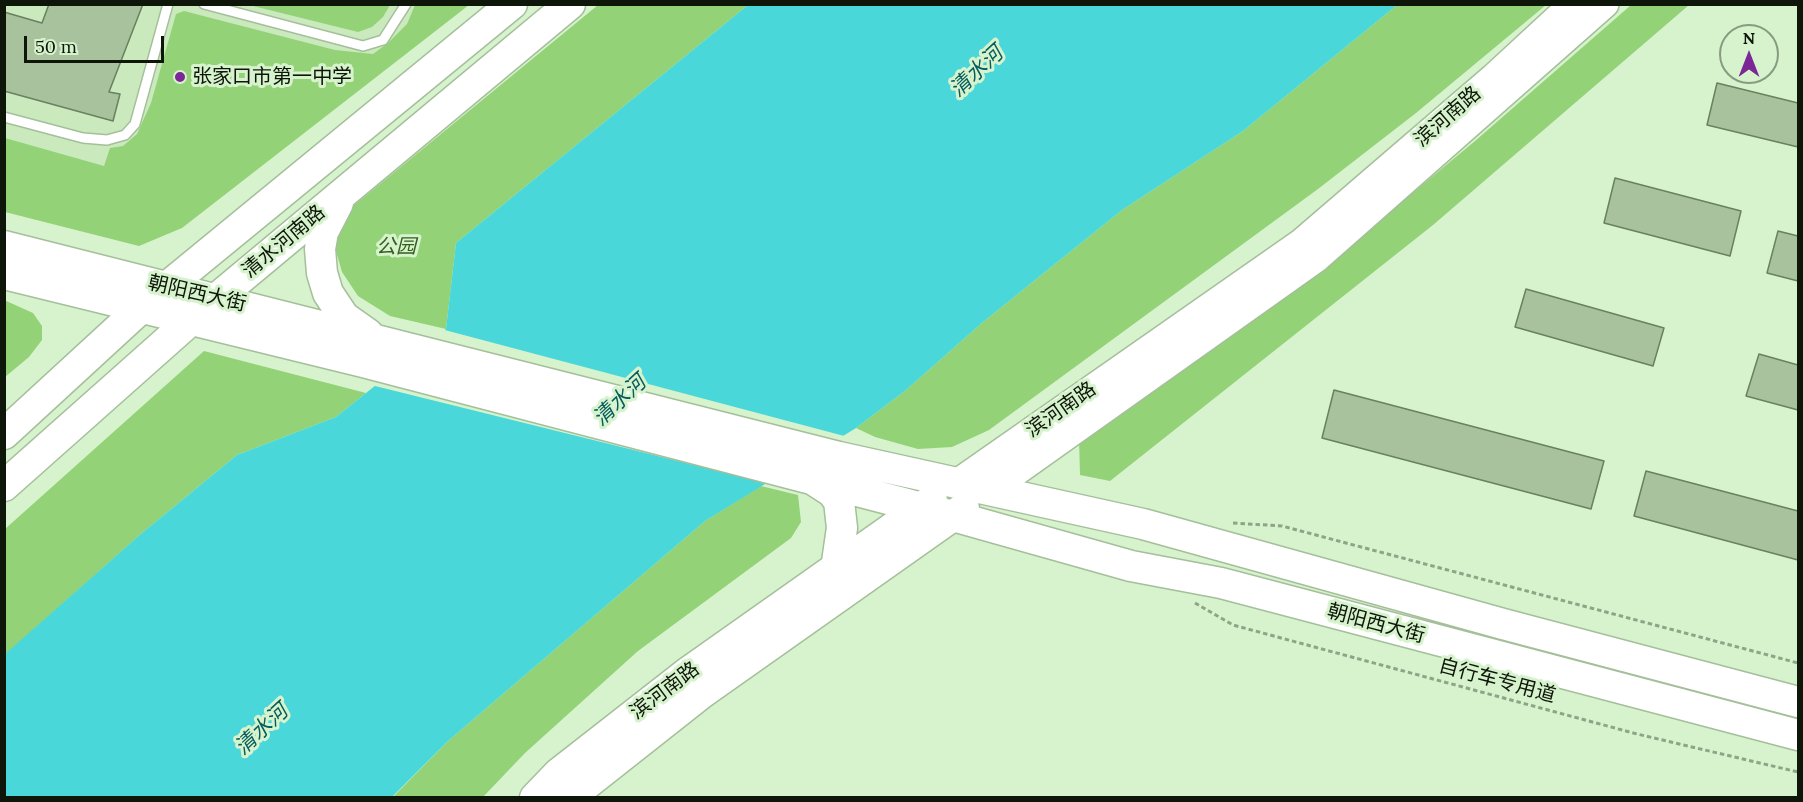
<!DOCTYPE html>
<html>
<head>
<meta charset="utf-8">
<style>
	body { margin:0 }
	#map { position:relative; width:1803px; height:802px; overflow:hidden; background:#d7f3cd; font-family:Lora,serif }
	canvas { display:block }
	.frame { position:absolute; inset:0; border:6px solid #0d1609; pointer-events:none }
	.north { position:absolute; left:1719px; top:24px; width:60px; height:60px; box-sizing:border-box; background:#d7f3cd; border:2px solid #869b7f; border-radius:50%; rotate:0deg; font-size:16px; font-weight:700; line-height:24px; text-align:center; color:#0d1609 }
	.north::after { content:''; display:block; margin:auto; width:21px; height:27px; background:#7c2796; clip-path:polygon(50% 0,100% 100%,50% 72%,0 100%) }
	.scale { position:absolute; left:24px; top:36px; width:140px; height:27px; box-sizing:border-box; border:3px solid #0d1609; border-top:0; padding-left:8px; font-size:18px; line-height:21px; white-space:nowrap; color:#0d1609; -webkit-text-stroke:4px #d7f3cd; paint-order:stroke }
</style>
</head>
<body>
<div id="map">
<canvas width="1803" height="802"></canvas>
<div class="frame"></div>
<div class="north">N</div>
<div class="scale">50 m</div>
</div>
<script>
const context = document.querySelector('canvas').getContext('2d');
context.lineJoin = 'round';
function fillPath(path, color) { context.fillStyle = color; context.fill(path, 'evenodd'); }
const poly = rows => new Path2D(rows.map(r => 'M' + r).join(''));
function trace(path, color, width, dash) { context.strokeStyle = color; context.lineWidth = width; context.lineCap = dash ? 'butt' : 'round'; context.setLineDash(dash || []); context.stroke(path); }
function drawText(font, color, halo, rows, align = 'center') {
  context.font = font + ' Lora,"Noto Sans SC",serif'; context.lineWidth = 6; context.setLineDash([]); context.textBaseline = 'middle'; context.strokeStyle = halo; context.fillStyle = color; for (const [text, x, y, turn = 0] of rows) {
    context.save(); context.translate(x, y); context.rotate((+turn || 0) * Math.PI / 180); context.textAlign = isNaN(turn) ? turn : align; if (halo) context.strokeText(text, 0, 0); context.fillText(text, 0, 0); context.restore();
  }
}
const built = poly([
	[4,5,452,5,196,199,5,150]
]);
const green = poly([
	[249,5,390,4,390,5,383,17,372,27,358,32],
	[415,5,469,5,182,228,139,246,5,212,5,138,104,166,110,148,123,146,137,134,151,103,176,14,184,11,335,50,373,54,388,43,407,24],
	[598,5,748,5,456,243,446,329,390,316,358,296,342,272,334,244,341,216],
	[1397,5,1546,5,1416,113,1318,189,989,430,952,447,918,449,875,437,856,428,906,390,983,322,1122,210,1243,131],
	[1631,5,1689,5,1433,225,1110,481,1080,475,1079,438,1344,250,1475,141],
	[4,300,33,313,42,326,42,340,29,357,5,377],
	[204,351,366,393,336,417,237,455,142,533,5,655,5,529],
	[761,486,798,495,801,522,791,538,638,651,525,753,483,797,392,798,448,741,705,521]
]);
const water = poly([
	[748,5,1397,5,1243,131,1122,210,983,322,906,390,856,428,705,521,448,741,392,797,5,797,4,655,142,533,237,455,336,417,446,329,456,243]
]);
const pier = poly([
	[441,329,848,437,771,484,371,385]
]);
const building = poly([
	[49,4,143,4,109,92,120,94,113,121,4,91,4,12,42,23,49,4],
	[1717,83,1798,103,1798,147,1707,125,1717,83],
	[1615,178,1741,211,1730,256,1604,223,1615,178],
	[1778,231,1798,236,1798,281,1767,273,1778,231],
	[1526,289,1664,328,1653,366,1515,327,1526,289],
	[1759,354,1798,365,1798,410,1746,396,1759,354],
	[1334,390,1604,461,1591,509,1322,438,1334,390],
	[1646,471,1798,511,1798,560,1634,516,1646,471]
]);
const path = poly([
	[1233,523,1282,526,1798,663],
	[1195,603,1233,625,1637,734,1798,772]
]);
const service = poly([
	[204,4,363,46,383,40,406,4],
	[4,117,83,138,107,140,125,135,135,124,168,4]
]);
const secondary = poly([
	[957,483,1302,242,1494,77,1573,4],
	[989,491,1317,258,1605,4]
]);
const primary = poly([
	[338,203,323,232,320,249,322,273,328,293,344,317,368,334],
	[4,246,839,457,1143,524,1503,624,1798,702],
	[4,274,363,362,953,516,1131,566,1221,583,1798,735],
	[4,434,140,309,512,4],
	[815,481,832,492,839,501,842,528,836,569],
	[4,486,192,319,570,4],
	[535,798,559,773,687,673,932,500],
	[569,798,702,693,964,508]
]);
const markers = [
	[180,77,6,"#7c2796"]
];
const poiNames = [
	["张家口市第一中学",192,77]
];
const streetNames = [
	["滨河南路",1448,117,-41],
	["清水河南路",284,242,-40],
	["朝阳西大街",197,294,13],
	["滨河南路",1061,410,-35],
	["朝阳西大街",1376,624,15],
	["自行车专用道",1497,681,15],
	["滨河南路",665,691,-37]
];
const parkNames = [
	["公园",396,247]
];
const waterNames = [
	["清水河",977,72,-43],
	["清水河",620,401,-43],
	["清水河",262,730,-43]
];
fillPath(built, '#caeabe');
fillPath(green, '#93d277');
fillPath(water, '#49d7da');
fillPath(pier, '#d7f3cd');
fillPath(building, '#a8c29d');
trace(building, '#68815e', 1.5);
trace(service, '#a4bf9a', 12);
trace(secondary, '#a4bf9a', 30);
trace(primary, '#a4bf9a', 33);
trace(path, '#8ea487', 3, [4.5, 3]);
trace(service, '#fff', 9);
trace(secondary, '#fff', 27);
trace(primary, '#fff', 30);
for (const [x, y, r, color] of markers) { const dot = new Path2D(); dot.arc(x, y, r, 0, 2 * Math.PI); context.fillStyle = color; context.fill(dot); trace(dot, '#d7f3cd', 2); }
drawText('20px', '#0d1609', '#d7f3cd', poiNames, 'left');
drawText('20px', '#0d1609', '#d7f3cd', streetNames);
drawText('italic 20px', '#34601f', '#d7f3cd', parkNames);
drawText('italic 21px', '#065c5d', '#d7f3cd', waterNames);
</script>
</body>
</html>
